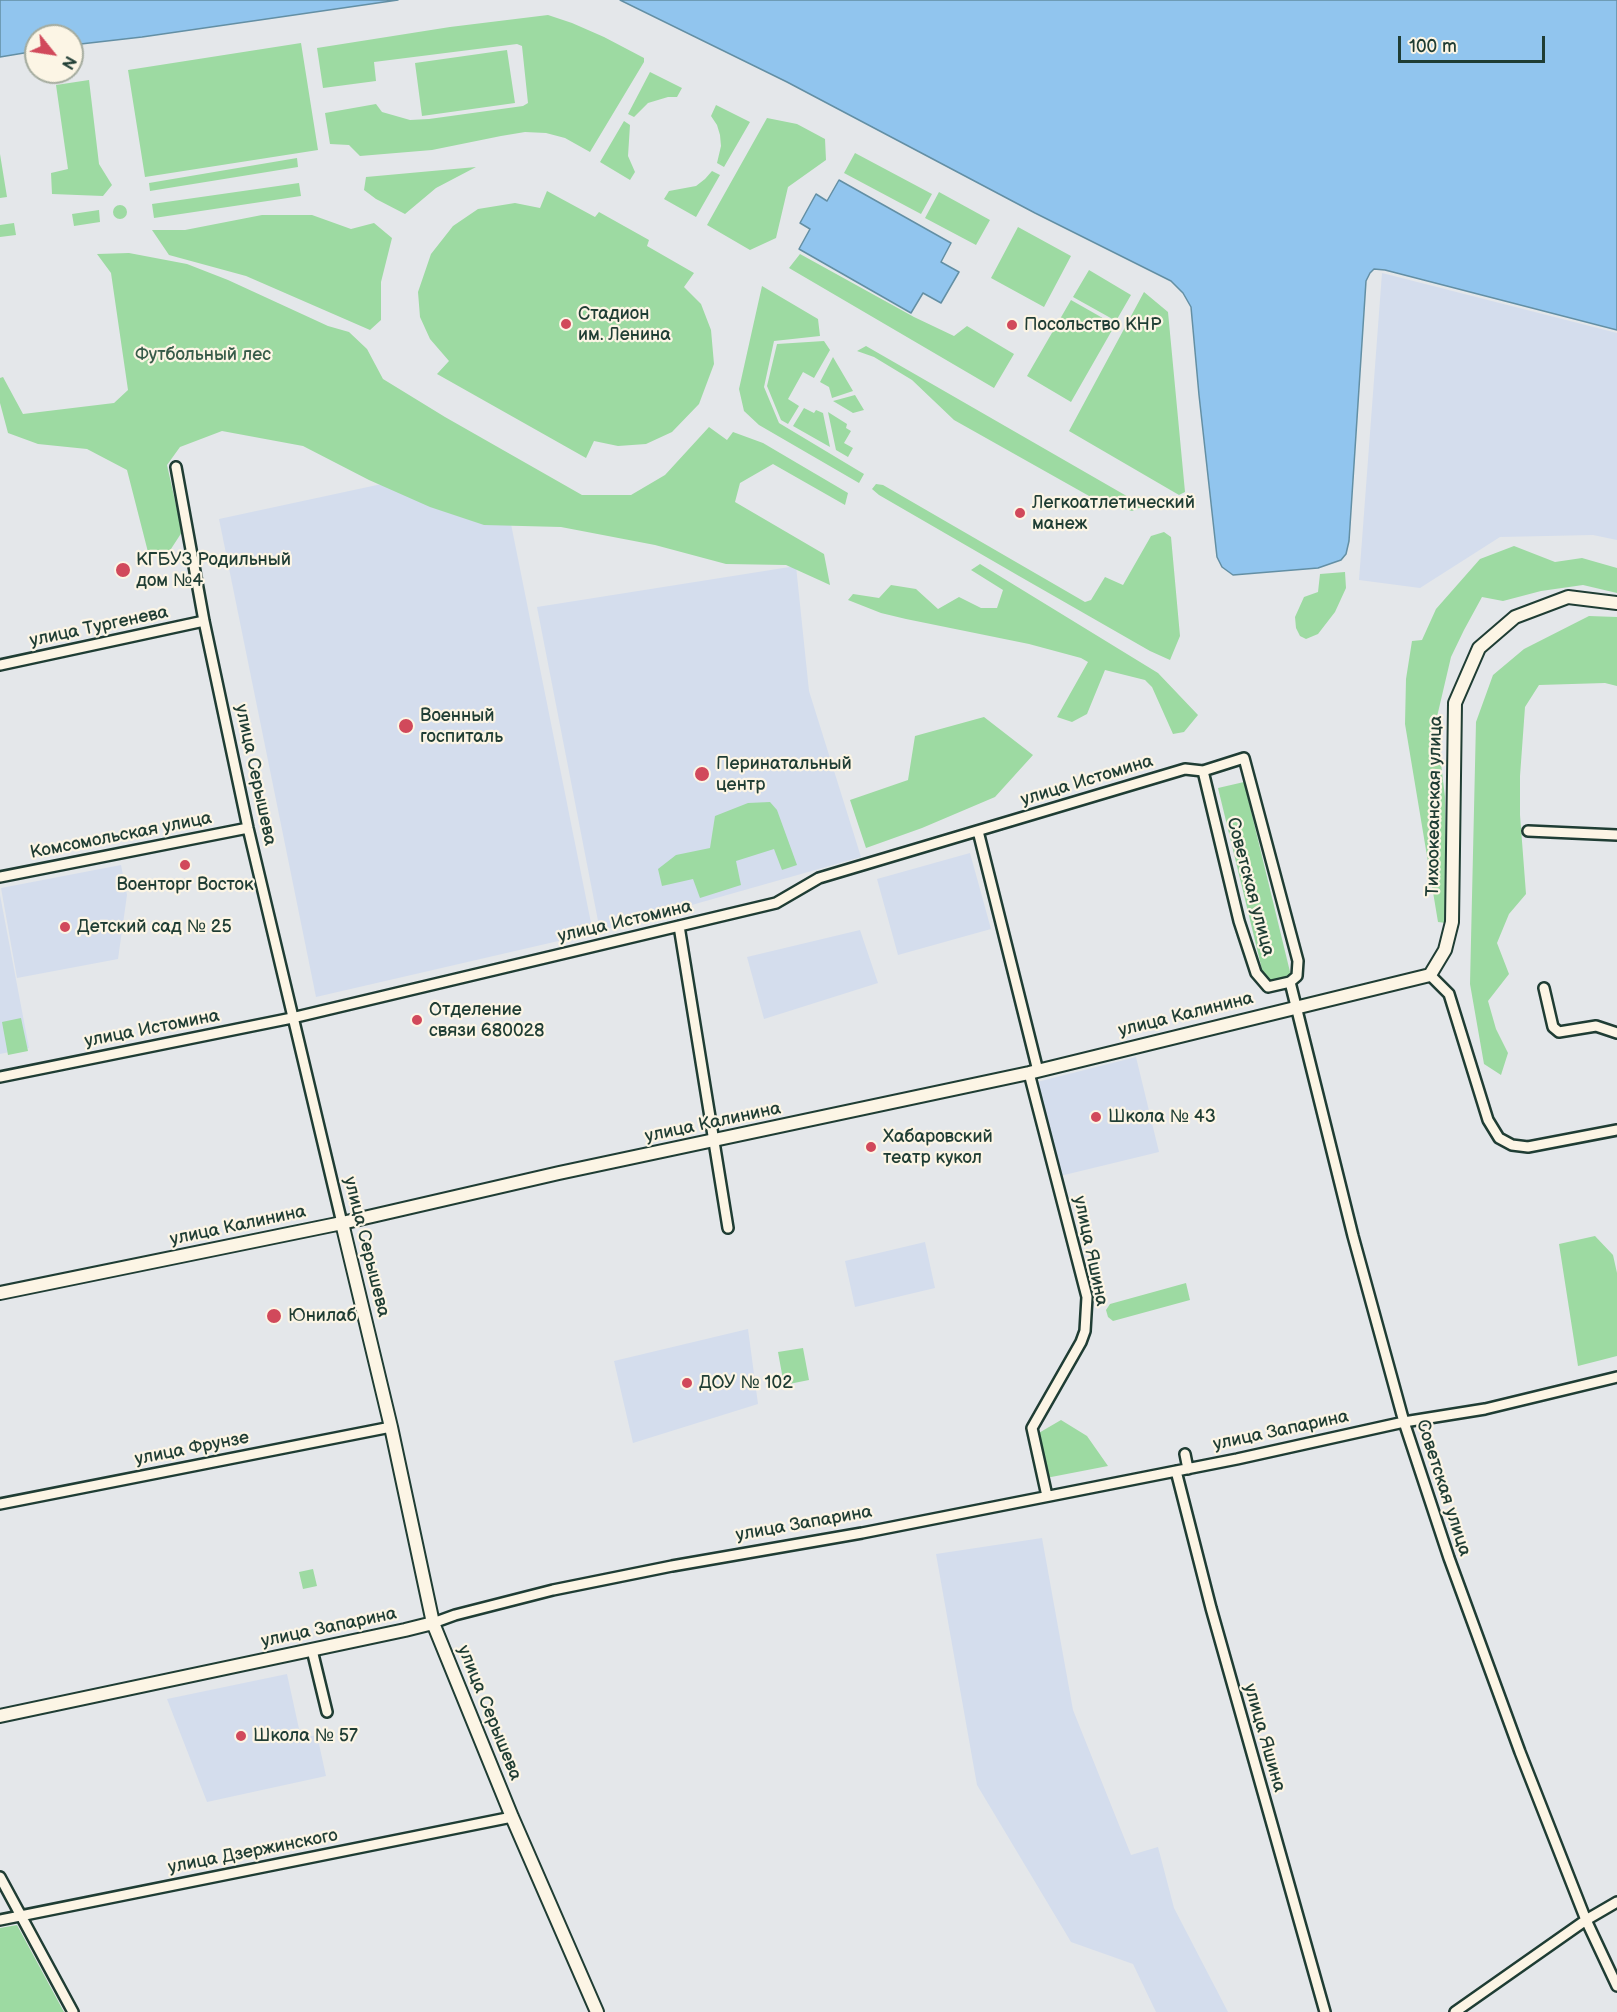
<!DOCTYPE html>
<html>
<head>
<meta charset="utf-8">
<style>
	body { margin:0 }
	#map { position:relative; width:1617px; height:2012px; overflow:hidden; background:#e4e7ea; font-family:"Balsamiq Sans",sans-serif }
	canvas { display:block }
	.north { position:absolute; left:24px; top:24px; width:60px; height:60px; box-sizing:border-box; background:#fcf5e5; border:2px solid #a4ab9e; border-radius:50%; rotate:120deg; font-size:16px; font-weight:700; line-height:24px; text-align:center; color:#1f3d34 }
	.north::after { content:''; display:block; margin:auto; width:21px; height:27px; background:#d1495b; clip-path:polygon(50% 0,100% 100%,50% 72%,0 100%) }
	.scale { position:absolute; left:1398px; top:36px; width:147px; height:27px; box-sizing:border-box; border:3px solid #1f3d34; border-top:0; padding-left:8px; font-size:18px; line-height:21px; white-space:nowrap; color:#1f3d34; -webkit-text-stroke:4px #fcf5e5; paint-order:stroke }
</style>
</head>
<body>
<div id="map">
<canvas width="1617" height="2012"></canvas>
<div class="north">N</div>
<div class="scale">100 m</div>
</div>
<script>
const context = document.querySelector('canvas').getContext('2d');
context.lineJoin = 'round';
function fillPath(path, color) { context.fillStyle = color; context.fill(path, 'evenodd'); }
const poly = rows => new Path2D(rows.map(r => 'M' + r).join(''));
function trace(path, color, width, dash) { context.strokeStyle = color; context.lineWidth = width; context.lineCap = dash ? 'butt' : 'round'; context.setLineDash(dash || []); context.stroke(path); }
function drawText(font, color, halo, rows, align = 'center') {
  context.font = font + ' "Balsamiq Sans",sans-serif'; context.lineWidth = 4.5; context.setLineDash([]); context.textBaseline = 'middle'; context.strokeStyle = halo; context.fillStyle = color; for (const [text, x, y, turn = 0] of rows) {
    context.save(); context.translate(x, y); context.rotate((+turn || 0) * Math.PI / 180); context.textAlign = isNaN(turn) ? turn : align; if (halo) context.strokeText(text, 0, 0); context.fillText(text, 0, 0); context.restore();
  }
}
const built = poly([
	[1382,273,1617,333,1617,540,1593,535,1500,537,1420,588,1359,580],
	[498,459,593,933,316,997,219,519],
	[796,566,809,691,861,857,600,931,537,607],
	[970,853,991,929,898,955,877,879],
	[121,865,127,895,118,959,17,978,1,888],
	[0,895,29,1048,0,1054],
	[860,930,878,983,764,1019,747,957],
	[1136,1057,1159,1152,1056,1177,1033,1083],
	[925,1242,935,1288,855,1307,845,1261],
	[748,1329,758,1404,633,1443,614,1361],
	[1042,1538,1073,1710,1131,1855,1158,1847,1174,1908,1228,2012,1156,2012,1133,1964,1071,1942,977,1785,936,1554],
	[287,1674,301,1738,317,1735,326,1776,207,1802,167,1699]
]);
const green = poly([
	[548,15,572,23,604,37,644,58,644,62,590,152,565,138,546,133,525,132,501,136,432,150,360,156,349,145,330,144,325,113,376,104,382,112,410,120,429,119,523,106,528,103,522,46,517,44,374,62,376,81,323,88,317,48,450,27],
	[301,43,318,150,145,177,128,70],
	[507,50,515,103,422,116,415,63],
	[650,72,682,88,677,97,668,97,648,103,634,117,628,114],
	[89,80,99,164,112,185,103,196,52,194,51,173,68,169,56,85],
	[716,105,750,122,724,167,717,163,721,146,720,135,717,125,711,116],
	[767,118,797,124,825,139,826,160,788,187,776,238,750,250,707,225],
	[624,121,630,125,628,156,635,172,630,180,600,162],
	[855,153,932,194,921,214,844,173],
	[0,154,7,197,0,198],
	[297,158,298,167,150,191,149,183],
	[476,167,436,188,405,214,376,199,364,190,366,177],
	[712,171,720,175,696,217,664,199,669,191,696,186,705,179],
	[299,183,301,196,154,218,152,204],
	[547,191,595,217,599,212,649,240,647,246,694,273,684,287,701,304,711,330,714,364,699,404,672,432,646,444,618,446,594,441,586,458,437,374,449,361,430,339,420,317,418,292,431,254,453,226,478,209,515,203,540,208],
	[939,192,990,220,976,245,925,218],
	'113 212a7 7 0 1 1 14 0a7 7 0 1 1-14 0Z',
	[99,210,100,222,74,226,72,214],
	[262,215,312,215,351,229,374,223,392,238,381,282,381,320,370,330,246,276,169,255,152,230,185,230],
	[14,223,16,235,0,237,0,225],
	[1018,227,1071,256,1044,307,991,278],
	[129,253,187,264,228,280,328,326,349,332,367,349,383,379,445,417,582,495,631,495,665,475,709,427,727,440,733,432,763,443,848,493,845,505,773,464,740,483,735,502,824,554,830,585,786,565,726,564,655,545,561,527,484,525,430,507,369,480,303,446,222,431,180,447,167,465,182,532,169,552,148,552,127,470,87,449,38,444,8,433,0,403,0,378,3,377,23,414,114,403,128,390,111,273,97,254],
	[800,254,914,317,954,336,967,326,1014,354,994,388,789,268],
	[1089,270,1131,295,1116,321,1073,297],
	[762,286,818,319,820,336,774,341,764,387,779,423,864,474,859,483,759,425,744,411,739,389],
	[1144,292,1168,312,1185,492,1179,495,1069,431],
	[1071,300,1115,325,1071,402,1027,376],
	[824,341,830,350,814,378,803,372,788,399,799,406,788,424,781,420,767,386,777,344],
	[866,346,1144,506,1132,511,1098,501,954,420,912,380,874,357,857,351],
	[833,357,853,391,832,398,829,387,820,382],
	[855,395,864,410,853,413,833,401],
	[804,408,814,413,816,410,823,413,830,447,793,426],
	[828,412,847,424,846,428,851,431,844,443,853,448,848,457,836,450],
	[876,484,883,485,1085,602,1091,600,1105,577,1123,585,1151,536,1164,532,1171,537,1180,636,1170,660,1150,651,1019,576,879,495,872,489],
	[1514,546,1555,562,1582,558,1617,568,1617,593,1583,585,1541,591,1503,601,1482,597,1464,630,1451,657,1436,721,1445,797,1446,923,1438,922,1405,724,1406,679,1412,641,1422,640,1436,609,1480,559],
	[980,564,1158,673,1198,715,1184,732,1173,734,1152,687,1145,680,1105,670,1087,714,1072,722,1057,717,1088,662,1081,658,1029,644,906,619,881,613,848,600,853,594,879,598,891,585,916,589,938,609,959,597,981,608,997,608,1003,590,971,570],
	[1345,572,1346,588,1335,612,1318,634,1306,639,1300,636,1296,628,1295,617,1304,597,1318,592,1320,574],
	[1589,616,1617,617,1617,686,1605,683,1539,685,1525,707,1520,776,1520,815,1526,894,1509,914,1497,943,1509,974,1488,1001,1496,1029,1508,1053,1501,1075,1484,1064,1470,984,1476,722,1493,675,1524,649],
	[984,717,1033,755,995,797,922,828,866,848,850,800,908,780,915,736],
	[1244,782,1291,976,1265,982,1218,788],
	[770,802,777,810,797,865,782,870,774,849,736,861,741,885,700,898,693,879,662,886,658,869,676,855,710,848,715,816,748,803],
	[21,1018,28,1051,8,1055,2,1022],
	[1595,1236,1613,1255,1617,1273,1617,1356,1578,1366,1559,1244],
	[1186,1283,1190,1300,1113,1321,1108,1317,1106,1310,1110,1304],
	[803,1348,809,1380,784,1385,778,1352],
	[1061,1420,1087,1436,1108,1466,1046,1478,1037,1434],
	[313,1569,317,1586,303,1589,299,1572],
	[17,1925,64,2012,0,2012,0,1928]
]);
const water = poly([
	[0,0,398,0,142,37,72,45,72,36,36,36,36,51,0,57,0,0],
	[620,0,1617,0,1617,330,1385,270,1374,269,1370,273,1366,281,1349,541,1346,554,1341,560,1318,568,1233,575,1222,567,1217,557,1199,395,1191,307,1183,293,1171,281,1035,213,787,82,620,0],
	[839,180,951,243,941,262,959,272,941,303,923,293,911,313,799,249,810,229,800,223,816,194,827,201,839,180]
]);
const minor = poly([
	[176,467,204,621,248,828,342,1223],
	[0,665,204,621],
	[978,831,1038,1071],
	[1528,831,1617,835],
	[0,877,248,828],
	[679,926,728,1228],
	[1430,975,1449,994,1488,1120,1499,1138,1512,1145,1528,1147,1617,1130],
	[1290,982,1353,1236,1404,1422,1449,1558,1520,1752,1586,1920,1617,1986],
	[1544,988,1553,1027,1559,1032,1596,1026,1617,1033],
	[1029,1073,1087,1297,1085,1331,1081,1342,1032,1428,1047,1496],
	[0,1077,292,1018,776,903,819,878,1185,769,1203,771,1244,758,1298,961,1297,976,1290,982,1268,987,1256,973,1239,921,1203,771],
	[1185,1454,1188,1469],
	[1176,1471,1211,1608,1325,2012],
	[0,1504,391,1427],
	[433,1623,455,1615,553,1590,672,1566,862,1533,1237,1459,1404,1422,1485,1409,1617,1377],
	[312,1650,327,1712],
	[0,1877,73,2012],
	[0,1920,512,1817],
	[1455,2012,1586,1920,1617,1902]
]);
const major = poly([
	[342,1223,391,1427,433,1623,512,1817,597,2012],
	[0,1293,342,1223,559,1173,1029,1073,1430,975,1445,950,1452,922,1455,703,1479,648,1515,617,1568,597,1617,603],
	[0,1716,405,1630,433,1623]
]);
const markers = [
	[566,324,6,"#d1495b"],
	[1012,325,6,"#d1495b"],
	[1020,513,6,"#d1495b"],
	[123,570,8,"#d1495b"],
	[406,726,8,"#d1495b"],
	[702,774,8,"#d1495b"],
	[185,865,6,"#d1495b"],
	[65,927,6,"#d1495b"],
	[417,1020,6,"#d1495b"],
	[1096,1117,6,"#d1495b"],
	[871,1147,6,"#d1495b"],
	[274,1316,8,"#d1495b"],
	[687,1383,6,"#d1495b"],
	[241,1736,6,"#d1495b"]
];
const poiNames = [
	["Стадион",578,314],
	["им. Ленина",578,335],
	["Посольство КНР",1024,325],
	["Легкоатлетический",1032,503],
	["манеж",1032,524],
	["КГБУЗ Родильный",136,560],
	["дом №4",136,581],
	["Военный",420,716],
	["госпиталь",420,737],
	["Перинатальный",716,764],
	["центр",716,785],
	["Военторг Восток",185,885,"center"],
	["Детский сад № 25",77,927],
	["Отделение",429,1010],
	["связи 680028",429,1031],
	["Школа № 43",1108,1117],
	["Хабаровский",883,1137],
	["театр кукол",883,1158],
	["Юнилаб",288,1316],
	["ДОУ № 102",699,1383],
	["Школа № 57",253,1736]
];
const parkNames = [
	["Футбольный лес",203,355]
];
const streetNames = [
	["улица Тургенева",99,627,-12],
	["улица Серышева",255,775,78],
	["улица Истомина",1087,781,-17],
	["Тихоокеанская улица",1435,806,-89],
	["Комсомольская улица",121,836,-11],
	["Советская улица",1250,887,75],
	["улица Истомина",625,922,-13],
	["улица Калинина",1186,1015,-14],
	["улица Истомина",152,1029,-11],
	["улица Калинина",713,1123,-12],
	["улица Калинина",238,1226,-12],
	["улица Серышева",366,1247,76],
	["улица Яшина",1090,1251,78],
	["улица Запарина",1281,1431,-12],
	["улица Фрунзе",192,1449,-11],
	["Советская улица",1443,1488,72],
	["улица Запарина",804,1524,-10],
	["улица Запарина",329,1628,-12],
	["улица Серышева",489,1713,68],
	["улица Яшина",1264,1738,74],
	["улица Дзержинского",253,1852,-11]
];
fillPath(built, '#d4dded');
fillPath(green, '#9ddaa2');
fillPath(water, '#91c5ee');
trace(water, '#638fa4', 1.5);
trace(minor, '#1f3d34', 14);
trace(major, '#1f3d34', 16);
trace(minor, '#fcf5e5', 9);
trace(major, '#fcf5e5', 12);
for (const [x, y, r, color] of markers) { const dot = new Path2D(); dot.arc(x, y, r, 0, 2 * Math.PI); context.fillStyle = color; context.fill(dot); trace(dot, '#fcf5e5', 2); }
drawText('18px', '#1f3d34', '#fcf5e5', poiNames, 'left');
drawText('18px', '#385c4a', '#fcf5e5', parkNames);
drawText('18px', '#1f3d34', '#fcf5e5', streetNames);
</script>
</body>
</html>
